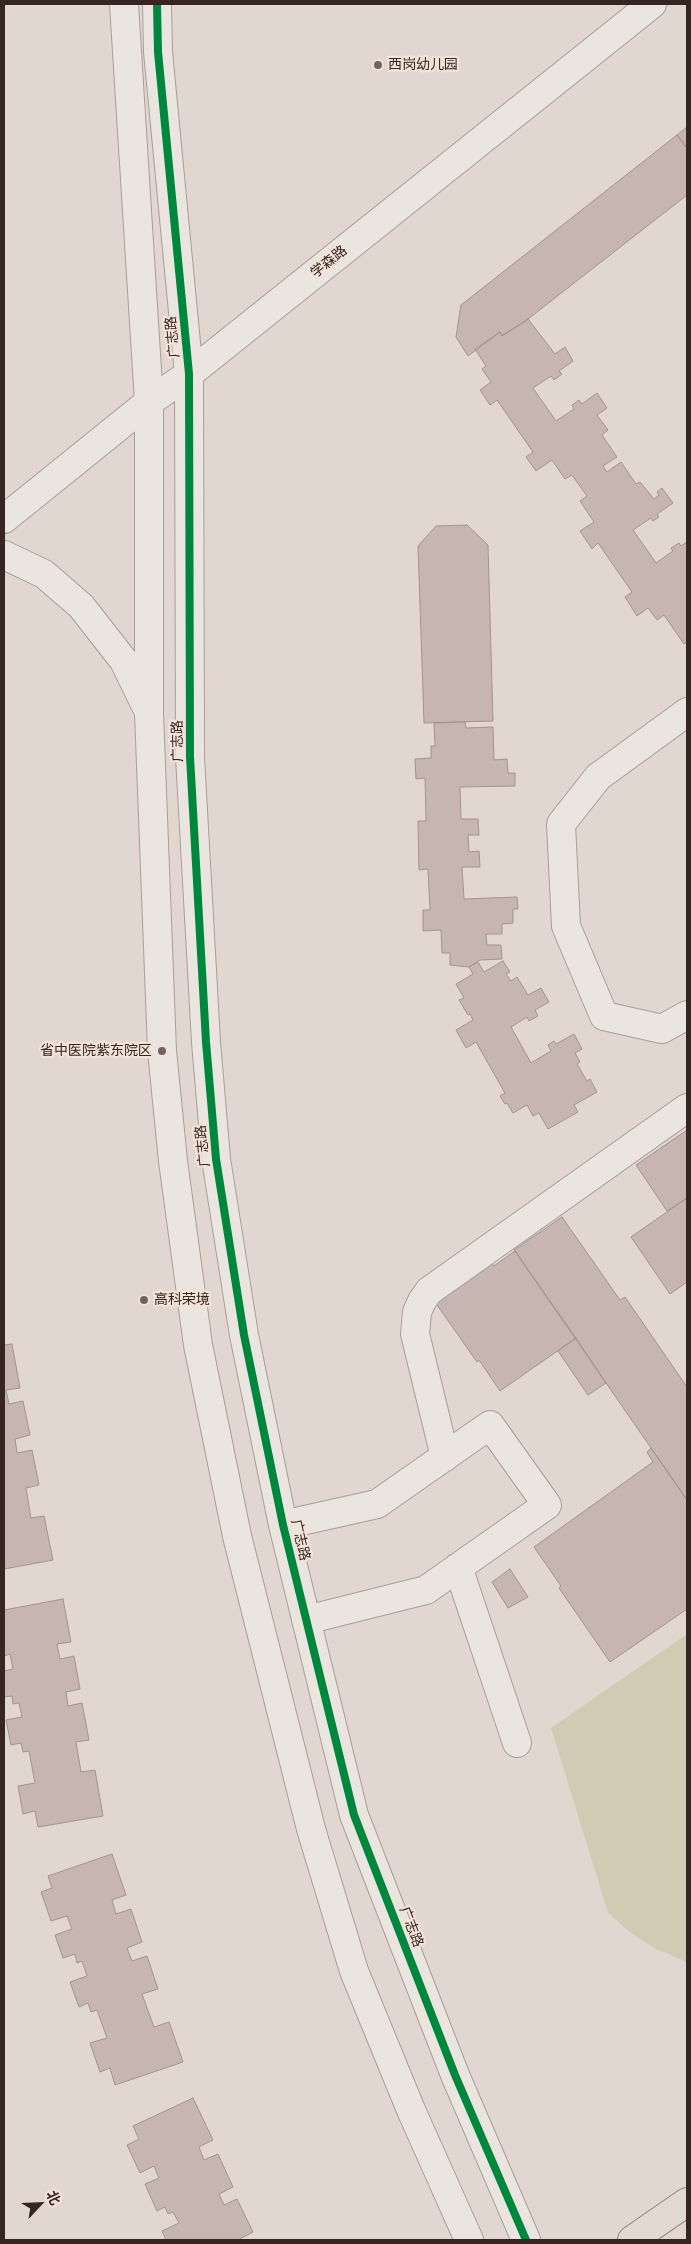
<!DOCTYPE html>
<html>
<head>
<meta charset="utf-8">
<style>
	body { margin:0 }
	#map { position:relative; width:691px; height:2244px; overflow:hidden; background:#e2d7d0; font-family:Lora,"Noto Sans SC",serif }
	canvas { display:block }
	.frame { position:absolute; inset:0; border:5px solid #362521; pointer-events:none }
	.north { position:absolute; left:15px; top:2179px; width:50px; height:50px; -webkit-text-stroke:4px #f2e2d7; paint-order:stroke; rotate:65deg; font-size:14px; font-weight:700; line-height:20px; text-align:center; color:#362521 }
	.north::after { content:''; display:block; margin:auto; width:18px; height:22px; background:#362521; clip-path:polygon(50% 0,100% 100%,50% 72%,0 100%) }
</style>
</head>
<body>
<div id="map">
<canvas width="691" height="2244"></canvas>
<div class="frame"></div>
<div class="north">北</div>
</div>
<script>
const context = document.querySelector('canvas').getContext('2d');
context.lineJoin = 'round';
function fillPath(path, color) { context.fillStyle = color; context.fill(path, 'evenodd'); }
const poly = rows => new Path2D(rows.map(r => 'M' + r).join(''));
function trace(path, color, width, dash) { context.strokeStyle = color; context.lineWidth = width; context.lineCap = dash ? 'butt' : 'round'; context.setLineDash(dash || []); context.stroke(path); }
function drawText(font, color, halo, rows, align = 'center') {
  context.font = font + ' Lora,"Noto Sans SC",serif'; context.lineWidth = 4.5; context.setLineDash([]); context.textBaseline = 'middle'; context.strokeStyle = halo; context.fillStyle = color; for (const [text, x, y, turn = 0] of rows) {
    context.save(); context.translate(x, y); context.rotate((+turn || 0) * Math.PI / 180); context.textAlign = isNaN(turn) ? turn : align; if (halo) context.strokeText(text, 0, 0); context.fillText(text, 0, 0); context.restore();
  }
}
const green = poly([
	[687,1634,687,1962,656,1949,631,1933,608,1913,551,1728]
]);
const building = poly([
	[687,127,687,148,677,135,687,127],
	[677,135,687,148,687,195,528,319,502,336,500,332,468,356,456,337,461,305,677,135],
	[528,319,555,354,565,347,573,361,559,371,562,374,554,380,551,376,533,388,556,421,574,409,572,405,579,400,582,404,597,393,607,408,597,415,608,430,602,435,617,457,603,466,607,472,621,462,636,484,640,482,654,499,659,495,657,492,662,488,673,503,657,514,659,517,653,521,651,518,633,530,656,563,673,551,671,548,679,543,681,546,687,542,687,642,684,644,664,615,657,620,648,608,637,616,625,597,632,592,598,543,592,549,580,531,594,522,580,501,587,496,572,475,565,479,552,460,536,471,526,457,533,452,497,400,490,405,480,390,491,382,482,369,486,366,475,349,500,332,502,336,528,319],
	[467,525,488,545,493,721,424,723,418,546,436,526,467,525],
	[465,722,466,728,493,727,494,760,507,759,508,773,515,773,515,786,460,787,461,819,478,819,479,835,468,835,469,852,479,851,480,867,462,867,464,899,517,897,518,909,513,909,513,923,502,924,502,934,486,934,487,945,501,945,502,959,480,960,469,967,450,965,450,953,442,953,441,930,423,931,423,910,430,910,428,869,419,870,418,821,426,821,425,778,416,779,415,759,431,758,431,746,435,746,434,723,465,722],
	[503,961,510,972,506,974,511,981,517,977,528,995,541,988,549,1002,535,1010,538,1016,529,1021,527,1017,511,1027,531,1063,551,1051,548,1045,554,1041,556,1044,574,1034,582,1049,575,1053,580,1062,577,1064,587,1081,590,1079,597,1092,574,1105,578,1112,548,1129,539,1113,533,1116,527,1105,513,1113,507,1103,505,1104,500,1096,505,1093,476,1042,466,1048,456,1030,473,1020,470,1014,468,1015,459,1000,464,998,456,984,473,974,469,967,478,962,484,972,503,961],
	[687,1130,687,1198,667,1211,636,1165,687,1130],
	[687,1198,687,1282,670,1294,631,1237,687,1198],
	[562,1217,620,1300,625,1297,687,1387,687,1500,514,1250,562,1217],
	[515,1251,576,1338,500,1391,479,1360,477,1362,435,1302,492,1263,494,1266,515,1251],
	[576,1338,606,1383,588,1395,558,1351,576,1338],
	[12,1344,20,1388,6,1390,9,1404,23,1401,30,1435,15,1439,17,1453,32,1450,39,1485,26,1488,31,1518,44,1516,53,1560,4,1569,4,1345,12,1344],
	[651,1448,687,1500,687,1609,610,1662,559,1588,561,1586,534,1547,653,1462,647,1452,651,1448],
	[510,1569,528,1597,508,1608,492,1582,510,1569],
	[63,1599,71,1642,57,1644,60,1659,74,1656,80,1689,66,1692,68,1706,82,1703,89,1740,76,1742,81,1772,95,1770,103,1816,38,1827,35,1811,23,1814,18,1786,35,1783,29,1751,23,1752,21,1743,11,1745,6,1720,22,1717,19,1703,13,1704,12,1696,4,1697,4,1671,13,1669,10,1654,4,1656,4,1610,63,1599],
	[112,1854,126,1895,112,1900,116,1914,131,1909,142,1942,127,1948,132,1961,147,1956,158,1989,142,1994,154,2027,169,2022,183,2062,115,2085,110,2068,100,2072,90,2043,107,2038,97,2010,91,2012,88,2003,79,2007,70,1982,87,1976,82,1961,77,1963,75,1954,63,1958,55,1935,72,1929,67,1916,51,1921,41,1892,52,1888,48,1876,112,1854],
	[193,2098,213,2140,199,2147,204,2160,218,2154,233,2187,219,2194,224,2205,237,2199,253,2232,238,2240,166,2240,162,2231,179,2223,173,2212,168,2214,165,2207,157,2211,145,2184,159,2178,154,2166,140,2173,127,2145,139,2139,133,2126,193,2098]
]);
const minor = poly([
	[124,4,149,402,149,713,162,1051,173,1161,198,1345,237,1536,311,1829,354,1971,411,2110,469,2240],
	[157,4,158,52,189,374,190,757,206,1042,216,1159,244,1335,283,1525,354,1815,455,2075,526,2240],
	[4,519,149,402,189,374,652,4],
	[4,555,44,574,81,606,124,661,146,706],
	[687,712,598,777,561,824,566,926,604,1016,662,1029,687,1015],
	[445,1457,415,1334,417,1312,422,1301,429,1291,687,1108],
	[283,1525,377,1504,490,1425,547,1505,426,1590,306,1620],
	[458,1567,517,1743]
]);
const major = poly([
	[632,2240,687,2202]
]);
const cycleway = poly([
	[157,4,158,52,189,374,190,757,206,1042,216,1159,244,1335,283,1525,354,1815,455,2075,526,2240]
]);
const markers = [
	[378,65,5,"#72635e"],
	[162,1051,5,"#72635e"],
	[144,1300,5,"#72635e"]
];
const poiNames = [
	["西岗幼儿园",388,65],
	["省中医院紫东院区",152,1051,"right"],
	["高科荣境",154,1300]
];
const streetNames = [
	["学森路",329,262,-39],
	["广志路",173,337,-95],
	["广志路",178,741,-91],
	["广志路",203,1146,-96],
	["广志路",300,1540,77],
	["广志路",411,1927,69]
];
fillPath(green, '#d3cab4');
fillPath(building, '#c6b5b1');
trace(building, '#a29390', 1);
trace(minor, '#a89d98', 30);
trace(major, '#8e837f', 30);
trace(minor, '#ebe5e0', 28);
trace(major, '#e2d9d3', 28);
trace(cycleway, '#00873e', 8);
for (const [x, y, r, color] of markers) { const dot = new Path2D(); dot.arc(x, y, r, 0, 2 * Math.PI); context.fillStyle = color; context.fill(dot); trace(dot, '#f2e2d7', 2); }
drawText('14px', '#362521', '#f2e2d7', poiNames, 'left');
drawText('14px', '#362521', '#f2e2d7', streetNames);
</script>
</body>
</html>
